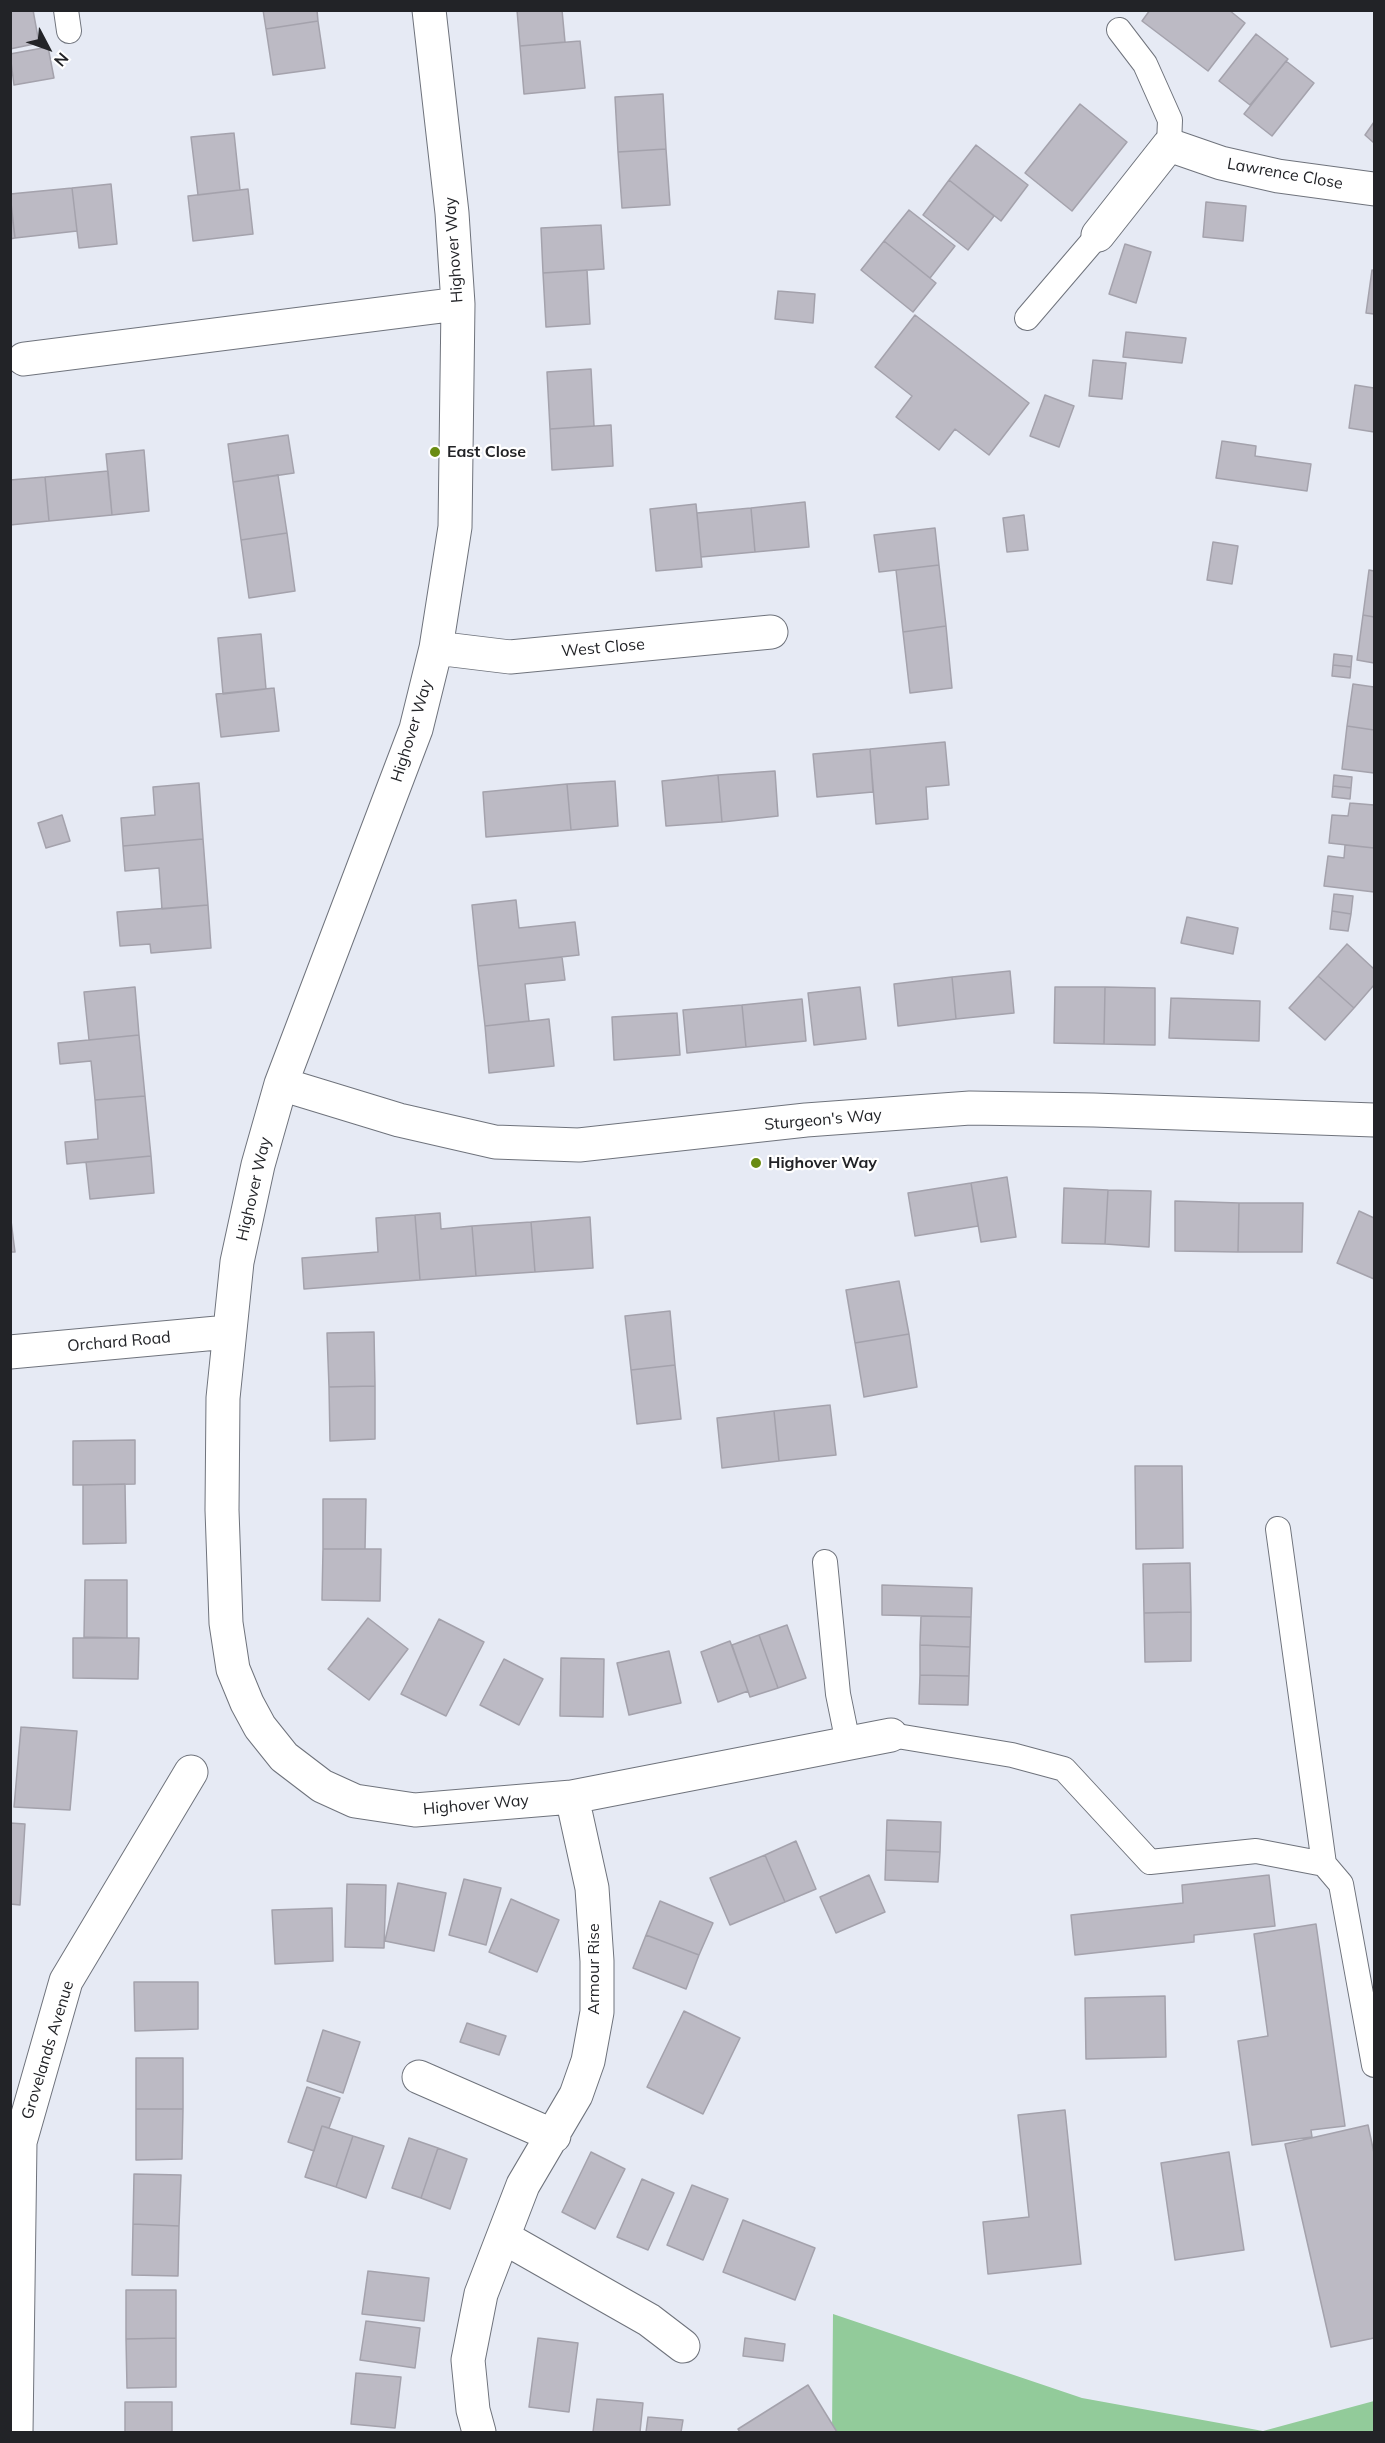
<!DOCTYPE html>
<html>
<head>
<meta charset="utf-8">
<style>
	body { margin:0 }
	#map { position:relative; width:1385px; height:2443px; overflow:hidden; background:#e6eaf4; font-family:Mulish,sans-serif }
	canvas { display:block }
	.frame { position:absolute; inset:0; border:12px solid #222327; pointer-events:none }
	.north { position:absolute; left:18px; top:18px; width:60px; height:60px; -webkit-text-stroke:4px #fff; paint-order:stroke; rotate:131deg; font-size:16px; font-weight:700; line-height:24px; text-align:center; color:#222327 }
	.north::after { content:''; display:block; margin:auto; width:21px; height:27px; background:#222327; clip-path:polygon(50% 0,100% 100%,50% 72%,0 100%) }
</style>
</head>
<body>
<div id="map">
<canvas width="1385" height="2443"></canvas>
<div class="frame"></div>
<div class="north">N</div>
</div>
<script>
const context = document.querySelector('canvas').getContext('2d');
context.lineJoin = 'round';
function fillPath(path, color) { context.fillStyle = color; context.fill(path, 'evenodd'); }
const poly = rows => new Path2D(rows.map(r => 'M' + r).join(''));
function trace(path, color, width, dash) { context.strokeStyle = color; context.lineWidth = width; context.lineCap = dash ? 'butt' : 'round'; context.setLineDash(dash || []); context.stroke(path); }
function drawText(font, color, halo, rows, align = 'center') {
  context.font = font + ' Mulish,sans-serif'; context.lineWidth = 4.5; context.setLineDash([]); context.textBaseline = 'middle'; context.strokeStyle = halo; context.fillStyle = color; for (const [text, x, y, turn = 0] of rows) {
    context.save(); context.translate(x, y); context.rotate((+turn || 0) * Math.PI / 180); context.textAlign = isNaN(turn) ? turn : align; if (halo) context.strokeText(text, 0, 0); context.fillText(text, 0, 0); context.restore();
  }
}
const forest = poly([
	[833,2314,1082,2398,1263,2431,1374,2401,1374,2432,832,2432]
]);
const building = poly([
	[10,10,33,10,39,43,10,49,10,10],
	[263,10,317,10,318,21,266,29,263,10],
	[517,10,562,10,565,42,520,46,517,10],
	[1150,10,1229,10,1245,23,1208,71,1142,21,1150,10],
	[318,21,325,68,273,75,266,29,318,21],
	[1256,34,1288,59,1250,105,1219,81,1256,34],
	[580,41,585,88,524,94,520,46,580,41],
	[48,47,54,78,14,85,10,54,48,47],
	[1286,61,1314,83,1272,136,1244,114,1286,61],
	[663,94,666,149,618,152,615,97,663,94],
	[1080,104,1127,142,1072,211,1025,173,1080,104],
	[1374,122,1374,143,1365,135,1374,122],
	[234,133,240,190,198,195,191,137,234,133],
	[976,145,1028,185,1001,221,949,180,976,145],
	[666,149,670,205,622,208,618,152,666,149],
	[949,180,994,216,968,250,923,215,949,180],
	[111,184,117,244,79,248,72,188,111,184],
	[72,188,77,231,15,238,10,194,72,188],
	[248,189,253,234,193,241,188,196,248,189],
	[10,200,15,238,10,239,10,200],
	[1206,202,1246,206,1243,241,1203,237,1206,202],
	[909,210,955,246,930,278,884,241,909,210],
	[601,225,604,269,543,273,541,228,601,225],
	[884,241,936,283,913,312,861,270,884,241],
	[1125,244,1151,252,1136,303,1109,294,1125,244],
	[587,270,590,324,546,327,543,273,587,270],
	[1372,270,1374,271,1374,314,1366,313,1372,270],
	[778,291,815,294,813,323,775,319,778,291],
	[915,315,1029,403,989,455,955,429,939,450,896,417,912,396,875,367,915,315],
	[1126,332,1186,338,1182,363,1123,357,1126,332],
	[1093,360,1126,363,1122,399,1089,396,1093,360],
	[591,369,594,426,550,429,547,372,591,369],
	[1355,385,1374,388,1374,432,1349,428,1355,385],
	[1045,395,1074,406,1059,447,1030,436,1045,395],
	[611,425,613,466,552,470,550,429,611,425],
	[288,435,294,473,233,482,228,444,288,435],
	[1222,441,1256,446,1255,456,1311,464,1307,491,1216,478,1222,441],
	[144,450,149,511,112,515,106,454,144,450],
	[108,471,112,515,49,521,45,477,108,471],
	[278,475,287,533,241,540,233,482,278,475],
	[45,477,49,521,10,525,10,480,45,477],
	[805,502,809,547,755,552,751,508,805,502],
	[696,504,702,567,656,571,650,509,696,504],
	[751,508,755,552,701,557,697,513,751,508],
	[1024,515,1028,550,1007,552,1003,518,1024,515],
	[935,528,939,565,879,572,874,535,935,528],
	[287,533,295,591,249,598,241,540,287,533],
	[1213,542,1238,546,1232,584,1207,580,1213,542],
	[939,565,946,626,903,632,896,570,939,565],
	[1369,570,1374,571,1374,617,1363,615,1369,570],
	[1363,615,1374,617,1374,663,1357,660,1363,615],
	[946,626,952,688,910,693,903,632,946,626],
	[261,634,266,689,223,694,218,638,261,634],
	[1334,654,1352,656,1351,667,1333,665,1334,654],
	[1333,665,1351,667,1350,678,1332,676,1333,665],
	[1353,684,1374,687,1374,730,1347,726,1353,684],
	[274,688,279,731,221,737,216,694,274,688],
	[1347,726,1374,730,1374,773,1342,769,1347,726],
	[945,742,949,785,926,787,928,819,876,824,870,749,945,742],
	[870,749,873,792,817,797,813,754,870,749],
	[775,771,778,816,722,822,718,775,775,771],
	[718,775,722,822,666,826,662,781,718,775],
	[1334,775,1352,777,1351,788,1333,786,1334,775],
	[615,781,618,826,571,830,567,784,615,781],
	[199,783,203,839,123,846,121,818,155,815,153,787,199,783],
	[567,784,571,830,486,837,483,792,567,784],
	[1333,786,1351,788,1350,799,1332,797,1333,786],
	[1350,803,1374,805,1374,848,1329,843,1332,815,1348,816,1350,803],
	[62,815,70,841,46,848,38,823,62,815],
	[203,839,208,905,162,909,159,868,125,871,123,846,203,839],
	[1345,845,1374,848,1374,892,1324,886,1328,856,1344,858,1345,845],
	[1334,894,1353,896,1351,914,1332,911,1334,894],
	[516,900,519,928,575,922,579,955,478,966,472,905,516,900],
	[208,905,211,948,151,953,150,944,120,946,117,912,208,905],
	[1332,911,1351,914,1348,931,1330,929,1332,911],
	[1187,917,1238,928,1233,954,1181,943,1187,917],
	[1347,944,1374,969,1374,985,1354,1008,1318,976,1347,944],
	[562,957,565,980,525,984,529,1021,485,1026,478,966,562,957],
	[1010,971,1014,1013,956,1019,952,977,1010,971],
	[1318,976,1354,1008,1325,1040,1289,1008,1318,976],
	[952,977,956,1019,898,1026,894,984,952,977],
	[135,987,139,1035,89,1040,84,992,135,987],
	[860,987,866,1039,814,1045,808,993,860,987],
	[1055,987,1105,987,1104,1044,1054,1043,1055,987],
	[1105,987,1155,988,1155,1045,1104,1044,1105,987],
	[1171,998,1260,1001,1259,1041,1169,1038,1171,998],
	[802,999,806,1041,746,1047,742,1005,802,999],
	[742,1005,746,1047,687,1053,683,1010,742,1005],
	[677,1013,680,1055,614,1060,612,1017,677,1013],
	[549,1019,554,1066,489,1073,485,1026,549,1019],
	[139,1035,145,1096,95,1100,91,1061,60,1064,58,1043,139,1035],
	[145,1096,151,1156,67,1164,65,1142,98,1139,95,1100,145,1096],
	[151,1156,154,1193,90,1199,86,1162,151,1156],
	[1007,1177,1016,1237,981,1242,971,1183,1007,1177],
	[971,1183,978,1226,915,1236,908,1193,971,1183],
	[1064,1188,1108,1190,1105,1244,1062,1243,1064,1188],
	[1108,1190,1151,1191,1149,1247,1105,1244,1108,1190],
	[1175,1201,1239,1203,1238,1252,1175,1251,1175,1201],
	[1239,1203,1303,1203,1302,1252,1238,1252,1239,1203],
	[1359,1211,1374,1218,1374,1279,1337,1263,1359,1211],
	[10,1213,15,1252,10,1252,10,1213],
	[440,1213,441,1229,472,1226,476,1276,420,1280,415,1215,440,1213],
	[415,1215,420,1280,304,1289,302,1258,378,1252,376,1218,415,1215],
	[590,1217,593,1268,535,1272,531,1222,590,1217],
	[531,1222,535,1272,476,1276,472,1226,531,1222],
	[899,1281,909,1334,855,1343,846,1290,899,1281],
	[670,1311,675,1365,631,1370,625,1316,670,1311],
	[374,1332,375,1386,329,1387,327,1333,374,1332],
	[909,1334,917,1387,864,1397,855,1343,909,1334],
	[675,1365,681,1419,637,1424,631,1370,675,1365],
	[375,1386,375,1439,330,1441,329,1387,375,1386],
	[830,1405,836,1455,779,1461,774,1411,830,1405],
	[774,1411,779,1461,722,1468,717,1418,774,1411],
	[135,1440,135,1484,73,1485,73,1441,135,1440],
	[1135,1466,1182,1466,1183,1548,1136,1549,1135,1466],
	[125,1484,126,1543,83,1544,83,1485,125,1484],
	[323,1499,366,1499,365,1549,323,1549,323,1499],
	[323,1549,381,1549,380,1601,322,1600,323,1549],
	[1190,1563,1191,1612,1144,1613,1143,1564,1190,1563],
	[85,1580,127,1580,127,1638,84,1637,85,1580],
	[882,1585,972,1588,971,1617,882,1615,882,1585],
	[1191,1612,1191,1661,1145,1662,1144,1613,1191,1612],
	[921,1616,971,1617,970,1647,920,1645,921,1616],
	[368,1618,408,1649,369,1700,328,1669,368,1618],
	[439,1619,484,1642,446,1716,401,1694,439,1619],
	[787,1625,806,1678,778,1688,759,1635,787,1625],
	[759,1635,778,1688,750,1697,732,1645,759,1635],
	[73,1638,139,1638,138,1679,73,1678,73,1638],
	[730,1641,748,1691,718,1702,701,1652,730,1641],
	[920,1645,970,1647,969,1676,920,1675,920,1645],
	[669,1651,681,1703,629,1715,617,1663,669,1651],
	[561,1658,604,1659,603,1717,560,1716,561,1658],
	[504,1659,543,1679,519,1725,480,1705,504,1659],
	[920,1675,969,1676,968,1705,919,1704,920,1675],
	[21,1727,77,1731,70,1810,14,1807,21,1727],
	[887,1820,941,1822,940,1852,886,1850,887,1820],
	[10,1823,25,1824,20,1905,10,1904,10,1823],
	[796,1841,816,1889,785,1902,765,1855,796,1841],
	[886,1850,940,1852,938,1882,885,1880,886,1850],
	[765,1855,785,1902,730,1925,710,1878,765,1855],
	[869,1875,885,1912,836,1933,820,1897,869,1875],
	[1269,1875,1275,1926,1194,1935,1194,1942,1075,1955,1071,1915,1183,1903,1182,1885,1269,1875],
	[464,1879,501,1888,486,1945,449,1935,464,1879],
	[398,1883,446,1893,434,1951,385,1941,398,1883],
	[347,1884,386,1885,384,1948,345,1947,347,1884],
	[511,1899,559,1920,537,1972,489,1952,511,1899],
	[660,1901,713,1923,699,1955,646,1935,660,1901],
	[332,1908,333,1961,275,1964,272,1910,332,1908],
	[1316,1924,1345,2126,1311,2130,1312,2137,1252,2145,1238,2041,1268,2036,1254,1934,1316,1924],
	[646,1935,699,1955,686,1989,633,1968,646,1935],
	[134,1982,198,1982,198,2029,135,2031,134,1982],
	[1165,1996,1166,2057,1086,2059,1085,1998,1165,1996],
	[684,2011,740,2038,703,2114,647,2087,684,2011],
	[467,2023,506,2036,499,2055,460,2042,467,2023],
	[323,2030,360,2042,343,2093,307,2081,323,2030],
	[136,2058,183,2058,183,2109,136,2109,136,2058],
	[307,2087,340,2098,329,2128,322,2126,314,2151,288,2142,307,2087],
	[136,2109,183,2109,182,2159,136,2160,136,2109],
	[1065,2110,1081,2264,988,2274,983,2222,1029,2217,1018,2115,1065,2110],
	[1368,2125,1374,2153,1374,2338,1331,2347,1285,2144,1368,2125],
	[322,2126,353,2136,336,2187,305,2177,322,2126],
	[353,2136,384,2146,366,2198,336,2187,353,2136],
	[409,2138,438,2148,421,2198,392,2188,409,2138],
	[438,2148,467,2159,450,2209,421,2198,438,2148],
	[591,2152,625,2169,595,2229,562,2212,591,2152],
	[1229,2152,1244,2250,1175,2260,1161,2163,1229,2152],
	[134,2174,181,2175,179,2226,133,2224,134,2174],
	[642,2179,674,2193,648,2250,617,2237,642,2179],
	[692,2185,728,2199,703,2260,667,2245,692,2185],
	[743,2220,815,2248,795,2300,723,2272,743,2220],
	[133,2224,179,2226,178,2276,132,2275,133,2224],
	[368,2271,429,2278,424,2321,362,2314,368,2271],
	[126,2290,176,2290,176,2338,126,2339,126,2290],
	[366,2321,420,2328,415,2368,360,2360,366,2321],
	[176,2338,176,2387,127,2388,126,2339,176,2338],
	[538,2338,578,2343,569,2412,529,2407,538,2338],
	[745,2338,785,2344,783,2361,743,2356,745,2338],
	[356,2373,401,2377,395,2428,351,2424,356,2373],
	[808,2385,837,2432,740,2432,738,2429,808,2385],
	[597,2399,643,2403,640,2432,593,2432,597,2399],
	[125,2402,172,2402,172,2432,125,2432,125,2402],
	[648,2417,683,2420,681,2432,646,2432,648,2417]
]);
const lane = poly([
	[66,10,69,31],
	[1119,30,1145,64,1170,120,1169,145],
	[1027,318,1098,235],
	[1278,1529,1324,1864,1341,1884,1374,2065],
	[825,1562,838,1694,848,1743],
	[891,1735,1012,1755,1064,1769,1150,1862,1256,1851,1324,1864]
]);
const street = poly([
	[429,10,452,213,458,304,455,527,436,648,416,729,281,1084,258,1165,237,1262,223,1398,222,1510,226,1623,233,1669,247,1703,260,1727,284,1757,322,1786,355,1801,415,1810,572,1797,891,1735],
	[1098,235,1169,145,1221,163,1278,176,1374,189],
	[24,359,458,304],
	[436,648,510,657,771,632],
	[281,1084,399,1120,495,1142,579,1145,806,1120,970,1108,1094,1110,1374,1120],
	[10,1352,228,1332],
	[419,2077,554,2136],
	[503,2237,649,2320,683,2346],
	[16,2432,20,2142,66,1981,191,1772],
	[479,2432,473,2410,468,2360,481,2294,523,2185,576,2095,588,2061,597,2012,597,1961,592,1888,572,1797]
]);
const markers = [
	[435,452,6,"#6a8c12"],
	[756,1163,6,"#6a8c12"]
];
const streetNames = [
	["Lawrence Close",1285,174,10],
	["Highover Way",454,250,-94],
	["West Close",603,648,-5],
	["Highover Way",412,731,-73],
	["Sturgeon's Way",823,1120,-5],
	["Highover Way",254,1189,-77],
	["Orchard Road",119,1342,-5],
	["Highover Way",476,1805,-5],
	["Armour Rise",594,1969,-90],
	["Grovelands Avenue",48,2050,-73]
];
const poiNames = [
	["East Close",447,452],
	["Highover Way",768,1163]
];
fillPath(forest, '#92cb9a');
fillPath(building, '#bcbac4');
trace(building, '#a4a2ac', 1.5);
trace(lane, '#6f737c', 26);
trace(street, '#6f737c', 35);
trace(lane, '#fff', 24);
trace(street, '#fff', 33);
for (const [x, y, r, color] of markers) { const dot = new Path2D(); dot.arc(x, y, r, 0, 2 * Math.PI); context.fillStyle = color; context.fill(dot); trace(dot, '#fff', 2); }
drawText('16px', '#222327', '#fff', streetNames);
drawText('bold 16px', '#222327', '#fff', poiNames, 'left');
</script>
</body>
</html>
